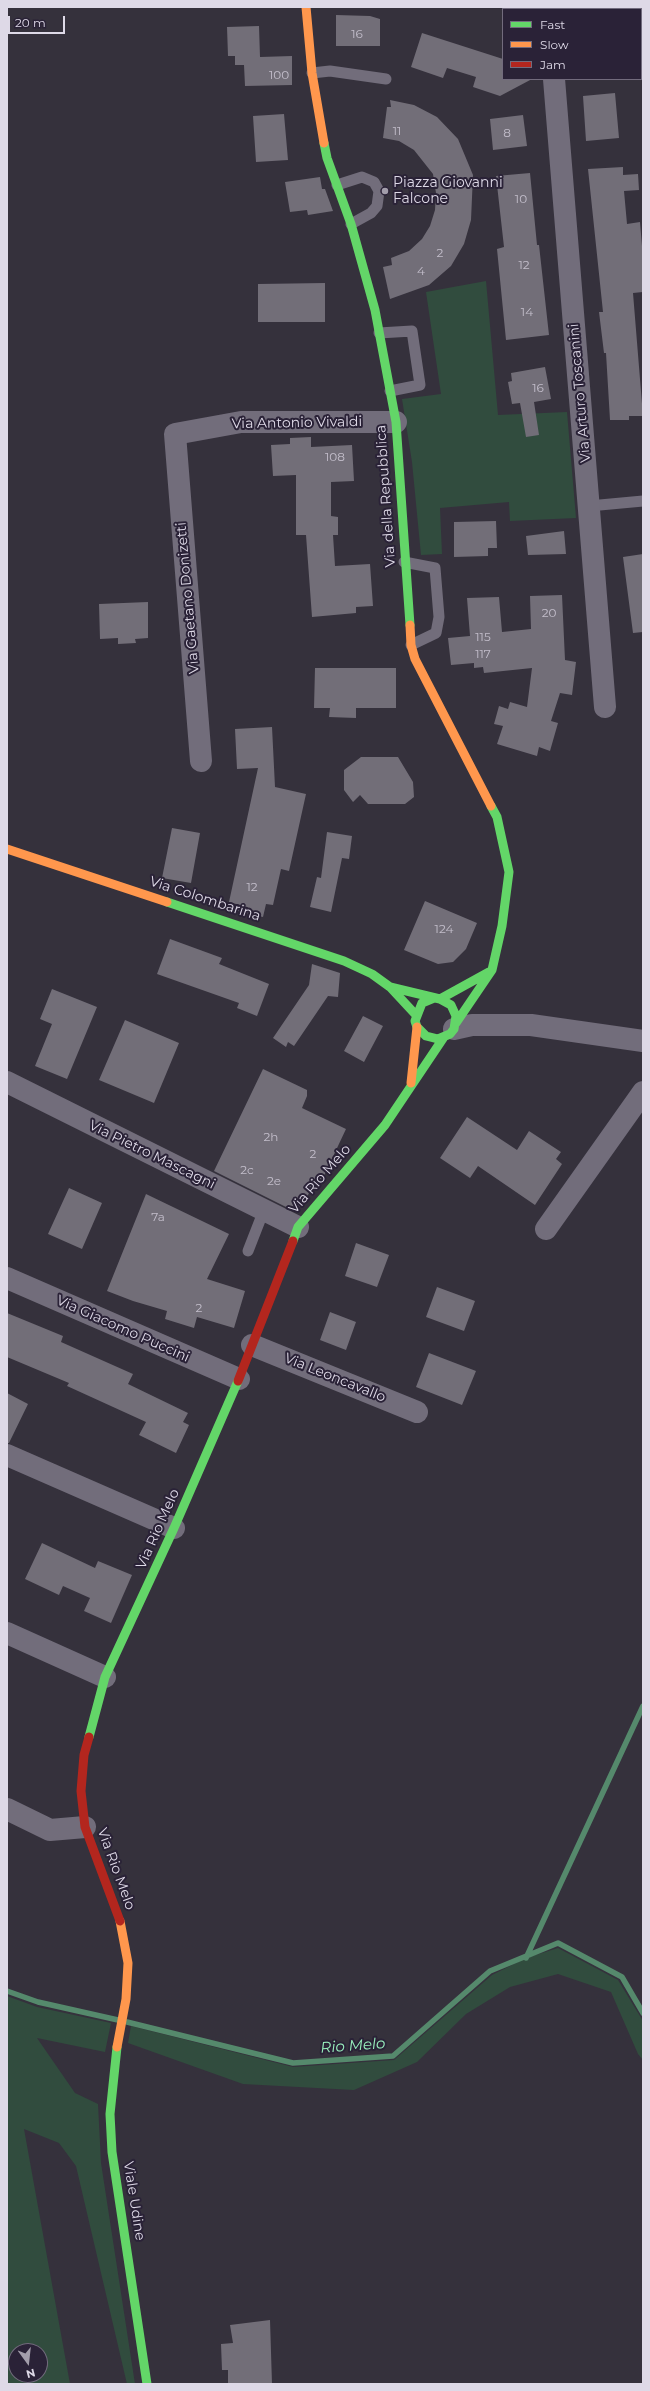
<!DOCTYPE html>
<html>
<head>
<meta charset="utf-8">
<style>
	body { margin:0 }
	#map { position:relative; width:650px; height:2391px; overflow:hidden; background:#35313c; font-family:Montserrat,sans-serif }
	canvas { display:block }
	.frame { position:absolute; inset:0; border:8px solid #ded9e7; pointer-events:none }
	.legend { position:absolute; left:502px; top:8px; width:140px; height:72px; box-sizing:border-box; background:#2a2237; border:1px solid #726b7d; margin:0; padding:5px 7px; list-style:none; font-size:12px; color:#ded9e7 }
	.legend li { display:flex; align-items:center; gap:8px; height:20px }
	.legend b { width:20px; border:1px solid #726b7d }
	.north { position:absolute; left:8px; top:2343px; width:40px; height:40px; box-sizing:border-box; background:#2a2237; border:1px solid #726b7d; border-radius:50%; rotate:165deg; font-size:11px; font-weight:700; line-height:16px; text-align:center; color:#ded9e7 }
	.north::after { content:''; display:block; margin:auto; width:14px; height:18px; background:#a39eab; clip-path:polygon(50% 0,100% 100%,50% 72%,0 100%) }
	.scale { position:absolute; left:8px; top:16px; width:57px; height:18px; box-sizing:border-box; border:2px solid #ded9e7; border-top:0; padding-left:5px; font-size:12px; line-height:14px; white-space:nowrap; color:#ded9e7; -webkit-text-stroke:3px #2a2237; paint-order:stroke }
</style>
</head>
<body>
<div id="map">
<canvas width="650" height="2391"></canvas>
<div class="frame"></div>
<ul class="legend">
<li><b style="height:5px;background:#63d668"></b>Fast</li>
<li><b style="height:5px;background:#ff974d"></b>Slow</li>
<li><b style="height:5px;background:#b3261e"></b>Jam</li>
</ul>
<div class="north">N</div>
<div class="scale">20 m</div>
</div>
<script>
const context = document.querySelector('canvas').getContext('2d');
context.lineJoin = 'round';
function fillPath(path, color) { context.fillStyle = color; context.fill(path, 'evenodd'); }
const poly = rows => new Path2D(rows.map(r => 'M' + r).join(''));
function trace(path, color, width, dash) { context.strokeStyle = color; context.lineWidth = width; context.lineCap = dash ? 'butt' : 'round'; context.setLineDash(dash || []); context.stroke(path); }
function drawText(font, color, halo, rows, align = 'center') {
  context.font = font + ' Montserrat,sans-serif'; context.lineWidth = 4; context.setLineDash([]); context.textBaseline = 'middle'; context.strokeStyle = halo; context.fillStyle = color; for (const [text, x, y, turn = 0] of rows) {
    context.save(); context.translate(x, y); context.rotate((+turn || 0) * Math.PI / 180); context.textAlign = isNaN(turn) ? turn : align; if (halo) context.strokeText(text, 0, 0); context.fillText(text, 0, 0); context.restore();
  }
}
const green = poly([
	[486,281,498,415,567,412,576,518,510,521,509,502,440,508,442,554,421,555,412,462,402,399,441,394,426,292],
	[558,1948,618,1980,643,2021,643,2060,638,2054,611,1992,558,1974,510,1987,466,2014,417,2062,354,2090,243,2084,128,2043,131,2026,293,2067,394,2060,492,1975,526,1958],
	[7,1996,37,2007,111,2023,105,2052,37,2038,75,2093,98,2104,101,2163,135,2384,127,2384,76,2166,59,2143,24,2129,70,2384,7,2384],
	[16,2351,40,2351,40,2375,16,2375]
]);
const stream = poly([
	[526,1958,643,1706],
	[7,1991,38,2002,118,2020],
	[127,2022,293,2063,393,2056,490,1971,558,1943,622,1977,643,2013]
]);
const building = poly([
	[336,15,370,16,380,19,380,46,336,46],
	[259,26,260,57,292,56,292,85,245,86,244,65,235,65,235,56,228,56,227,27],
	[422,33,503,59,503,79,532,79,500,96,473,87,476,77,447,68,443,78,411,67],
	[615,93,619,138,586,141,583,96],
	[390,100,414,105,437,117,458,139,473,175,471,220,464,244,451,266,429,285,390,299,383,267,392,265,391,258,409,251,422,239,430,226,435,210,436,193,433,174,414,150,399,141,383,138,387,107,391,107],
	[284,114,288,160,256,162,253,116],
	[523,115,527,146,493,150,490,119],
	[623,167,623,175,638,174,639,190,624,191,627,224,640,222,643,258,643,292,633,293,643,416,629,416,629,420,610,420,606,353,604,353,599,312,603,312,588,169],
	[530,173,537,245,539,245,549,335,506,340,497,249,504,247,496,176],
	[320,177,322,189,325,189,333,211,308,215,307,210,290,212,285,182],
	[325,283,325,322,258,322,258,284],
	[545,367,551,399,534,402,539,435,526,437,520,403,512,404,508,382,512,381,511,373],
	[311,437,311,447,352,445,354,481,331,482,331,516,338,517,338,535,333,535,335,566,370,564,373,606,356,607,356,613,312,617,306,535,296,535,296,475,273,476,271,445,290,444,290,438],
	[496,521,497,548,488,548,488,556,454,557,454,522],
	[564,531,566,554,528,555,526,536],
	[643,554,643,632,633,633,623,557],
	[562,595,565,660,576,662,572,695,560,693,551,721,558,723,550,751,539,747,537,756,497,744,503,726,494,724,499,706,508,709,510,702,527,707,532,668,484,673,483,667,474,668,474,663,451,665,448,638,470,636,467,598,499,597,502,632,531,629,530,596],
	[148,602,148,638,135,639,136,643,118,644,118,638,100,639,99,604],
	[315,668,396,668,396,708,356,708,356,718,329,717,330,708,314,708],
	[272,727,275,787,306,794,289,871,281,869,273,905,266,904,263,917,238,911,240,905,229,902,258,768,237,769,235,729],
	[361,757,398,757,413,782,414,797,405,804,368,804,360,795,353,802,344,790,344,770],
	[172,828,200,833,191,883,162,878],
	[327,832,352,836,349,859,342,858,331,912,310,907,317,877,321,878],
	[425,901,477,923,466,949,453,962,438,964,404,950],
	[170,939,222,958,219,964,269,984,257,1016,237,1008,239,1003,157,974],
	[312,964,340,973,338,997,328,996,294,1046,288,1042,286,1047,273,1038,309,985],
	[52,989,97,1007,67,1079,35,1066,52,1024,40,1019],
	[363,1016,383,1026,364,1062,344,1051],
	[125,1020,179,1043,154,1103,99,1080],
	[263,1069,307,1090,307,1096,302,1108,346,1129,322,1180,317,1177,307,1197,299,1207,292,1210,214,1171],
	[467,1117,517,1150,529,1131,561,1152,556,1159,562,1164,535,1205,478,1166,470,1178,440,1158],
	[69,1188,102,1203,82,1249,48,1234],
	[146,1194,229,1234,207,1279,245,1291,234,1328,197,1317,194,1328,165,1319,167,1311,133,1301,107,1291],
	[356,1243,389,1255,377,1287,345,1276],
	[437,1287,475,1301,464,1331,426,1317],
	[330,1312,356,1322,346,1350,320,1340],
	[7,1313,63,1336,61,1342,133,1374,128,1384,188,1413,183,1422,189,1425,176,1453,139,1435,146,1422,67,1386,69,1383,7,1357],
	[429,1353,476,1371,462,1405,416,1387],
	[7,1393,28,1404,9,1443,7,1443],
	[42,1543,95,1568,98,1561,132,1575,111,1623,84,1611,90,1598,63,1586,59,1595,25,1579],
	[270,2320,272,2384,228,2384,228,2370,222,2370,221,2344,233,2343,230,2325]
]);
const lane = poly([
	[312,73,330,71,386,79],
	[337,185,362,177,374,182,379,191,377,206,371,213,351,224],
	[379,333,412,331,420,385,390,391],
	[589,506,643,501],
	[404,562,435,568,439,617,436,633,411,645],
	[248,1251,264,1210]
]);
const street = poly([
	[533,7,534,9],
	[554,79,605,707],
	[201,761,175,434,241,422,396,422],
	[454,1029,472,1025,531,1025,643,1041],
	[7,1082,298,1227],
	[546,1229,643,1092],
	[7,1278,239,1379],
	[252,1345,417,1412],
	[7,1455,174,1528],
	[7,1633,105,1677],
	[7,1809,50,1830,85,1827]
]);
const fast = poly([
	[324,143,327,158,351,224,375,310,396,422,410,625],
	[167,902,344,961,372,974,390,987,416,1015],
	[390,987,440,999,451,1005,456,1016,454,1029,450,1034,438,1039,426,1036,417,1027,415,1021,422,1003,434,998],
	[440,999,489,972],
	[456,1023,492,970,502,926,509,872,497,817,491,806],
	[293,1241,298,1227,385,1125,444,1037],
	[89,1737,105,1677,174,1528,238,1381],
	[117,2047,110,2114,112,2152,147,2384]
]);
const slow = poly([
	[306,7,312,73,324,143],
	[410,625,411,645,415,659,491,806],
	[7,849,167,902],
	[411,1083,417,1027],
	[117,2047,126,1999,128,1963,120,1921]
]);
const jam = poly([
	[238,1381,293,1241],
	[89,1737,84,1755,81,1791,85,1827,120,1921]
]);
const markers = [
	[385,191,4,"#a39eab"]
];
const numberNames = [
	["16",357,34],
	["100",279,75],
	["11",397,131],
	["8",507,133],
	["10",521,199],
	["2",440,253],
	["12",524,265],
	["4",421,271],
	["14",527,312],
	["16",538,388],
	["108",335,457],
	["20",549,613],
	["115",483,637],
	["117",483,654],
	["12",252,887],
	["124",444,929],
	["2h",271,1137],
	["2",313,1154],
	["2c",247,1170],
	["2e",274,1181],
	["7a",158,1217],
	["2",199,1308]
];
const poiNames = [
	["Piazza Giovanni",393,183],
	["Falcone",393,199]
];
const streetNames = [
	["Via Arturo Toscanini",580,393,-95],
	["Via Antonio Vivaldi",297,423,-1],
	["Via della Repubblica",386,496,-94],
	["Via Gaetano Donizetti",188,598,-95],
	["Via Colombarina",205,899,18],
	["Via Pietro Mascagni",152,1155,26],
	["Via Rio Melo",320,1179,-49],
	["Via Giacomo Puccini",123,1329,24],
	["Via Leoncavallo",335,1378,22],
	["Via Rio Melo",158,1529,-66],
	["Via Rio Melo",116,1869,70],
	["Viale Udine",134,2201,81]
];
const waterNames = [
	["Rio Melo",353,2046,-4]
];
fillPath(green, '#314c3e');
trace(stream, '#55896c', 5.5);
fillPath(building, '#726e78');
trace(lane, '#726d7b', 11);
trace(street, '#726d7b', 22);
trace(fast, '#63d668', 9);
trace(slow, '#ff974d', 9);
trace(jam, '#b3261e', 9);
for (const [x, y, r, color] of markers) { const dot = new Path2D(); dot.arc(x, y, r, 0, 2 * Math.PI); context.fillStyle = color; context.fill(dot); trace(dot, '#2a2237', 1.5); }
drawText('12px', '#c3becb', null, numberNames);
drawText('14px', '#ded9e7', '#2a2237', poiNames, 'left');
drawText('14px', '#ded9e7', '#2a2237', streetNames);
drawText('italic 15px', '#98efbd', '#2a2237', waterNames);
</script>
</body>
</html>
